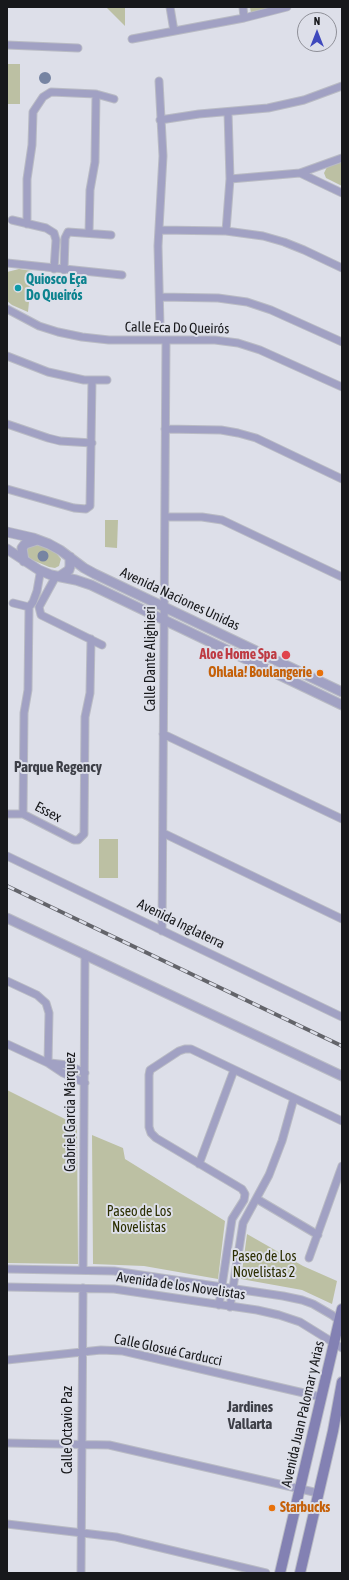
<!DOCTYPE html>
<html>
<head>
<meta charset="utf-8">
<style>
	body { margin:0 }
	#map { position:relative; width:349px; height:1580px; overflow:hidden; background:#dddfe9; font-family:"Asap Condensed",sans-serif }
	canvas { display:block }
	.frame { position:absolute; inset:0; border:8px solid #17181b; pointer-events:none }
	.north { position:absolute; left:297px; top:12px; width:40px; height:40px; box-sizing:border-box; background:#dddfe9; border:1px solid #8e8f97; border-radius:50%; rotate:0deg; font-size:11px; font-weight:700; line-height:16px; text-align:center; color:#17181b }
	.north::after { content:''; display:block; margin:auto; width:14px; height:18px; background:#3f49bd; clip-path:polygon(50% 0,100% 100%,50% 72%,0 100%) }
</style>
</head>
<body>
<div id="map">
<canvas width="349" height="1580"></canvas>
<div class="frame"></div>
<div class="north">N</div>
</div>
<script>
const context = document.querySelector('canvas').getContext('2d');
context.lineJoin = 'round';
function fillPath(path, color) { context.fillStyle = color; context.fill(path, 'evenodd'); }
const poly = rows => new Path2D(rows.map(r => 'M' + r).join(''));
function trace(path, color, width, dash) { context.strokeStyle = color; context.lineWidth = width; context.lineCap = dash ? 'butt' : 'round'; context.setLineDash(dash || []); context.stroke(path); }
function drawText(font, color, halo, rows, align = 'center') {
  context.font = font + ' "Asap Condensed",sans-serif'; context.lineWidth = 4; context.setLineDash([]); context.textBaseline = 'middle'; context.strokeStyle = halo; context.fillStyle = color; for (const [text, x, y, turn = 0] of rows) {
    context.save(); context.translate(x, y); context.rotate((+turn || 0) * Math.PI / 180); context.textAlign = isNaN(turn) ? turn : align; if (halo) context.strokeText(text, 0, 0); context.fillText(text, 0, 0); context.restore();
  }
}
const green = poly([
	[106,7,125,7,125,26],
	[250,7,273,7,251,13],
	[7,64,20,64,20,104,7,104],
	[342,162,342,186,326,178,324,173,327,167],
	[19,269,32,271,28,312,12,305,7,301,7,272],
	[105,520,118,520,117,548,105,547],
	[32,543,47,548,56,553,61,559,59,566,55,568,49,567,30,559,27,555,25,546],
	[99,839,118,839,118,878,99,878],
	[7,1090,77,1125,78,1264,7,1263],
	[92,1135,123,1148,125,1159,225,1221,218,1279,144,1266,93,1264],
	[247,1234,303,1266,337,1281,332,1304,302,1290,241,1279]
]);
const water = poly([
	'39 78a6 6 0 1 1 12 0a6 6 0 1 1-12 0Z',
	'37.5 556a5.5 5.5 0 1 1 11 0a5.5 5.5 0 1 1-11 0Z'
]);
const minor = poly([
	[170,7,174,31],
	[243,7,244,18],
	[132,39,244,18,287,7],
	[7,45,78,48],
	[159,81,163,156,158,246,160,326],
	[160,120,199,114,268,108,304,100,342,86],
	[300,173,342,193],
	[230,179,300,173,342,158],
	[12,220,46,228,54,233,56,240,54,269],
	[27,224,27,179,32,145,33,112,43,97,51,92,96,94,114,99],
	[160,230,226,231,263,236,284,242,304,250,342,268],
	[226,231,230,179,228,112],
	[89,233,90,190,95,162,96,94],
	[7,263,122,275],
	[64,270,65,238,68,232,111,235],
	[160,297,218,298,247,302,271,310,342,342],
	[7,309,39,326,58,332,82,337,109,340,215,340,238,343,260,350,342,387],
	[7,356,48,372,84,380,107,380],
	[7,424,48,438,60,441,92,443],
	[165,429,221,430,238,433,256,438,342,479],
	[7,489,74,508,86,509,90,506,92,380],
	[165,517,202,517,222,520,342,577],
	[56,576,39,607,41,615,102,645],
	[13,603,29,607],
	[163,734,342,819],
	[8,814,23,814,74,840,78,840,84,834,85,717,90,693,91,639],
	[23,814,24,713,28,690,29,607,33,602,37,591,40,574,39,570],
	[163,833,342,919],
	[7,856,342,1017],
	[162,931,166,340],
	[7,981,37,995,46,1003,49,1013,48,1063],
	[7,1044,48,1063,63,1073,85,1083],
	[50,1063,68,1065,85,1073],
	[199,1164,234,1070],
	[257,1199,318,1235],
	[309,1258,342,1166],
	[7,1269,114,1271,283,1296,302,1300,313,1304,332,1315,342,1323],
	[83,1270,85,954],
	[7,1287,114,1289,257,1310,279,1315,300,1322,342,1348],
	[219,1305,232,1219,244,1200,245,1194,242,1189,156,1138,151,1133,149,1127,149,1075,150,1070,179,1051,185,1049,191,1049,342,1121],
	[230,1307,243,1223,269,1175,282,1141,294,1098],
	[7,1360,101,1350,123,1351,321,1397],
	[7,1443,109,1445,318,1493],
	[7,1524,116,1537,266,1573],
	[81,1573,83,1288]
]);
const tertiary = poly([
	[7,532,33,538,49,544,60,550,84,568,95,574,342,692],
	[7,549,39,570,51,575,76,580,91,585,342,705],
	[24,561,22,548,25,544,37,540],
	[60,576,69,570,70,566,70,557],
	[7,918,342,1076]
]);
const secondary = poly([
	[280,1573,342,1309],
	[300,1573,333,1431,342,1382]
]);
const rail = poly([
	[7,886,342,1046]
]);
const markers = [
	[18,288,4,"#0f9aa8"],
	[286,655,5,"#e0444e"],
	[320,673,4,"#e8710a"],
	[272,1508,4,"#e8710a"]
];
const cultureNames = [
	["Quiosco Eça",26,280],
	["Do Queirós",26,296]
];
const streetNames = [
	["Calle Eca Do Queirós",177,328,1],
	["Avenida Naciones Unidas",180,599,25],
	["Calle Dante Alighieri",151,659,-90],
	["Essex",48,812,28],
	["Avenida Inglaterra",181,924,26],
	["Gabriel Garcia Márquez",71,1112,-90],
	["Avenida de los Novelistas",181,1286,8],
	["Calle Glosué Carducci",168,1350,12],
	["Avenida Juan Palomar y Arias",303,1414,-77],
	["Calle Octavio Paz",68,1430,-90]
];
const healthNames = [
	["Aloe Home Spa",277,655]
];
const foodNames = [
	["Ohlala! Boulangerie",312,673],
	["Starbucks",280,1508,"left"]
];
const parkNames = [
	["Paseo de Los",139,1212],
	["Novelistas",139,1228],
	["Paseo de Los",264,1257],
	["Novelistas 2",264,1273]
];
const neighbourhoodNames = [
	["Parque Regency",58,767],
	["Jardines",250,1407],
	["Vallarta",250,1424]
];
fillPath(green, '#bcc0a3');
fillPath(water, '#7684a2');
trace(minor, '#b9bbc4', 9);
trace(tertiary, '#b9bbc4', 11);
trace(secondary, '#b9bbc4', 12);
trace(minor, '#a1a1c3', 7);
trace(tertiary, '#a1a1c3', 9);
trace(secondary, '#8381b3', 10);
trace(rail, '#63646a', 4);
trace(rail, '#dddfe9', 2.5, [8]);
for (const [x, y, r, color] of markers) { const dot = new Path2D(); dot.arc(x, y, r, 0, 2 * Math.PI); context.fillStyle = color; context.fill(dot); trace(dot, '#dddfe9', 1.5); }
drawText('bold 14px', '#0d838f', '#dddfe9', cultureNames, 'left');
drawText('14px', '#17181b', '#dddfe9', streetNames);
drawText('bold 14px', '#be3a42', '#dddfe9', healthNames, 'right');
drawText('bold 14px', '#c56008', '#dddfe9', foodNames, 'right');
drawText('14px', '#2b2e01', '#dddfe9', parkNames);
drawText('bold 15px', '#3d3f47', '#dddfe9', neighbourhoodNames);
</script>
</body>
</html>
